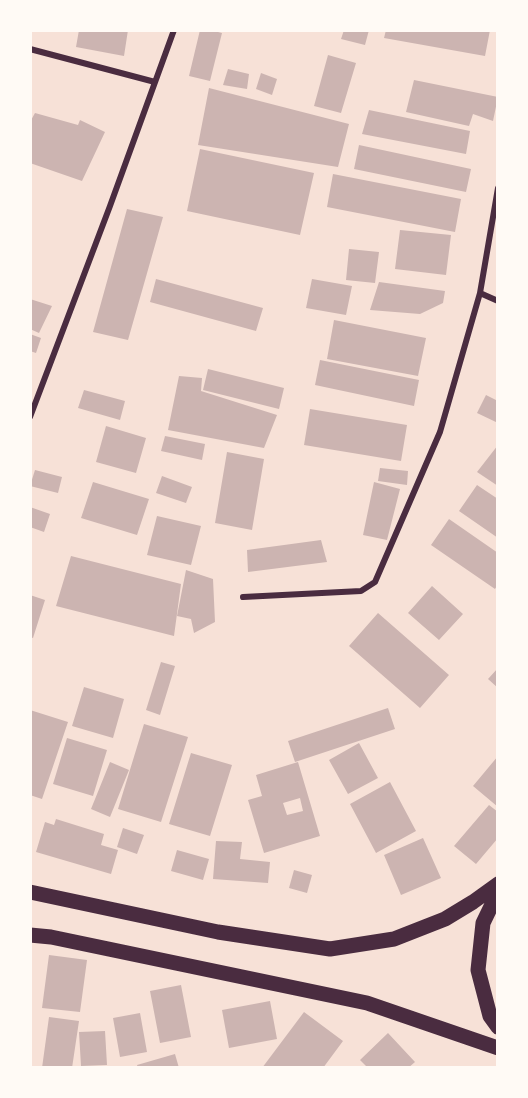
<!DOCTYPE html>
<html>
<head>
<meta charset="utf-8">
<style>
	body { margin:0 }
	#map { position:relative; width:528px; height:1098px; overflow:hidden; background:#f7e1d7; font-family:"PT Serif",serif }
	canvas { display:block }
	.frame { position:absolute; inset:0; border:32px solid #fffaf5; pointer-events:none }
</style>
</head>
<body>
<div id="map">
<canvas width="528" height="1098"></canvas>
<div class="frame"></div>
</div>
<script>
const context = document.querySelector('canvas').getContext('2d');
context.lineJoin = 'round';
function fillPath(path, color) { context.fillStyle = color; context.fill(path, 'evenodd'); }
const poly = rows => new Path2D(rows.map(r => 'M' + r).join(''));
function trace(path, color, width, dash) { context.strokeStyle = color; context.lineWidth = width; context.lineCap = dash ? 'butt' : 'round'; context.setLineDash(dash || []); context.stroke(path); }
const building = poly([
	[79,30,128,30,124,56,76,47],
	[200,30,210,30,222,33,210,81,189,76],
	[344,30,369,30,365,45,341,39],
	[386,30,490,30,485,56,384,38],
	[328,55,356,63,341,113,314,106],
	[228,69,249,74,247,89,223,85],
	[261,73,277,79,272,95,256,89],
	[414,80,498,97,493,121,473,114,469,126,406,112],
	[209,88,349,124,338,167,198,145],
	[369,110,470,131,466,154,362,134],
	[35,113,78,125,80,120,105,132,82,181,30,163,30,122],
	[359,145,471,169,466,192,354,169],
	[200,149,314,173,300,235,187,211],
	[333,174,461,199,455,232,327,207],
	[127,209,163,217,128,340,93,332],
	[400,230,451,235,446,275,395,269],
	[349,249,379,252,375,283,346,280],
	[156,279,263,308,256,331,150,302],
	[312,279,352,286,346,315,306,308],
	[379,282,445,291,443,303,420,314,370,310],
	[30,299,52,306,39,333,30,329],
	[334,320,426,338,418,376,327,359],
	[30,334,41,338,36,353,30,351],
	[320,360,419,380,414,406,315,385],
	[208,369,284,388,279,409,203,390],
	[179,376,202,378,201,391,277,415,264,448,168,430],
	[84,390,125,401,120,420,78,408],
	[486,395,498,401,498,423,477,413],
	[310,409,407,425,401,461,304,445],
	[106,426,146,438,136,473,96,462],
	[165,436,205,444,202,460,161,451],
	[498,445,498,486,477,472],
	[227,452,264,459,252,530,215,523],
	[380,468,408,471,407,485,378,481],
	[35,470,62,477,58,493,30,486],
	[162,476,192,487,186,503,156,493],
	[93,482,149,499,137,535,81,518],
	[374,482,400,489,387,540,363,535],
	[477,485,498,499,498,538,459,511],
	[30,507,50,514,44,532,30,527],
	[157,516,201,526,191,565,147,555],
	[449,519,498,553,498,584,495,589,431,545],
	[321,540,327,562,248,572,247,550],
	[71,556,181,584,174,636,56,606],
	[186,570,213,579,215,622,194,633,191,619,177,616],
	[432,586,463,614,439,640,408,613],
	[30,595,45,600,33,638,30,637],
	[378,613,449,675,420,708,349,646],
	[161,662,175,666,160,715,146,710],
	[498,668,498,688,488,679],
	[84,687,124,699,113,738,72,726],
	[388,708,395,729,295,762,288,741],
	[30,710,68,722,42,799,30,795],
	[144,724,188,737,161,822,118,809],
	[67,738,107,750,93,796,53,784],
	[359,743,378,778,348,794,329,760],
	[191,753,232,765,210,836,169,824],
	[498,756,498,807,473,786],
	[110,762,129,770,110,817,91,809],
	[298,762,320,836,264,853,248,800,262,796,256,775],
	[300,798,303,811,287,815,283,803],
	[390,782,416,831,376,853,350,804],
	[489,805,498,812,498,838,476,864,454,846],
	[56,819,104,834,101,845,118,850,111,874,36,852,45,822,54,825],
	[123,828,144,835,137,854,117,847],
	[423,838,441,878,401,895,384,855],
	[216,841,242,842,240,859,270,862,268,883,213,879],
	[177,850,209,859,203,880,171,871],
	[294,870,312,875,307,893,289,888],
	[49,955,87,960,80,1012,42,1008],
	[181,985,191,1037,160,1043,150,991],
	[270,1001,277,1039,229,1048,222,1010],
	[304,1012,343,1041,323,1068,262,1068],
	[140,1013,147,1052,120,1057,113,1018],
	[49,1017,79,1021,72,1068,42,1068],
	[105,1031,107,1065,81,1066,79,1032],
	[388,1033,415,1062,408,1068,368,1068,360,1060],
	[175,1054,179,1068,138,1068,137,1065]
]);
const minor = poly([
	[30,49,155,82],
	[480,293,498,301],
	[30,417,110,206,174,30],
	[243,597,361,591,375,582,440,432,480,293,498,188]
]);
const primary = poly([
	[30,892,218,932,330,949,394,939,445,919,473,902,498,884],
	[498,892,483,923,478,970,490,1016,498,1027],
	[30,935,51,937,367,1003,498,1048]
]);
fillPath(building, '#ccb4b1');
trace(minor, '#4a2c40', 6);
trace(primary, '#4a2c40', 15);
</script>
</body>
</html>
